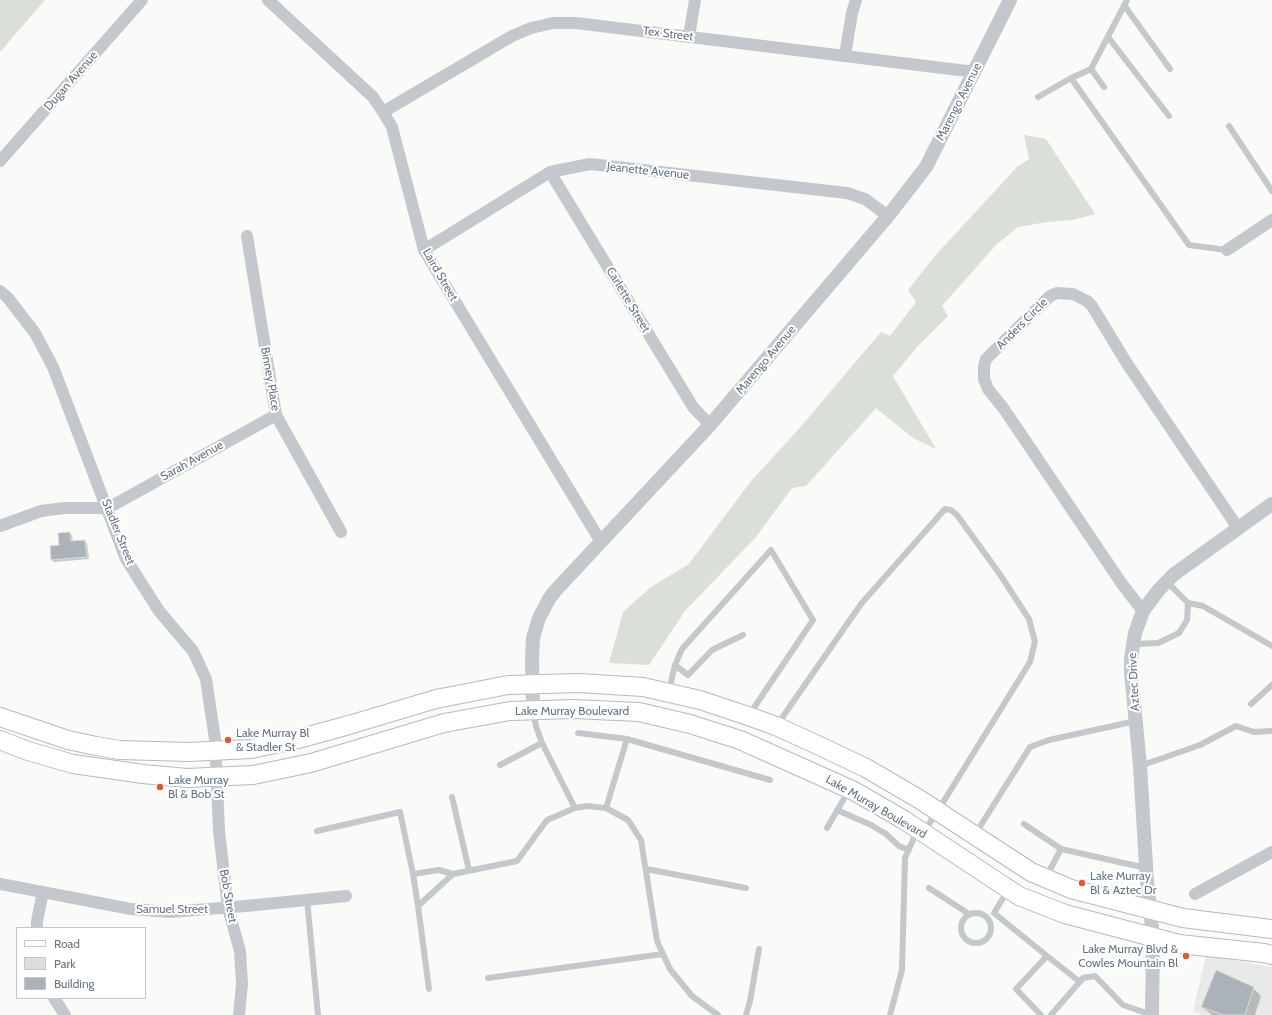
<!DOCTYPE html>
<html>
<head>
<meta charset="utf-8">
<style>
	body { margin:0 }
	#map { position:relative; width:1272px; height:1015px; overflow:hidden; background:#fafaf8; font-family:Cabin,sans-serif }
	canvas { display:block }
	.legend { position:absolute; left:16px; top:927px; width:130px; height:72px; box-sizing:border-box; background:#fff; border:1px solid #c1c8cd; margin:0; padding:5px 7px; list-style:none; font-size:12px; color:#657683 }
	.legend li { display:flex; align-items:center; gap:8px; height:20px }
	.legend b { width:20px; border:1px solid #c1c8cd }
</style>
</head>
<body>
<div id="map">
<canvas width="1272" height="1015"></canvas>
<ul class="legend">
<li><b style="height:5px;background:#fff"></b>Road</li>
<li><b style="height:11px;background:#dadfd7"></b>Park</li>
<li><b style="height:11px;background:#aab3b9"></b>Building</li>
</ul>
</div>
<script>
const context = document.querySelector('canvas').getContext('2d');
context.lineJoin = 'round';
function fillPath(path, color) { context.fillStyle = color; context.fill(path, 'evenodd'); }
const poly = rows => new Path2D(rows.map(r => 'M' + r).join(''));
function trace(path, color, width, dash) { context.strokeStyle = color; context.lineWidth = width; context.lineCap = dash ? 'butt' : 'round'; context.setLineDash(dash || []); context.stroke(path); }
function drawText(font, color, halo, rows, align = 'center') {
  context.font = font + ' Cabin,sans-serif'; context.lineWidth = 4; context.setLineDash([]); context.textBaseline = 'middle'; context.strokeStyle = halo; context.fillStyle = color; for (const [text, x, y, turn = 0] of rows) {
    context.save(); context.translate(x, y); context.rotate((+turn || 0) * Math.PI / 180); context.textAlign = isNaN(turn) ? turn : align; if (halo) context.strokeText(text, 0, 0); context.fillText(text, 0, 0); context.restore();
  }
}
const built = poly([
	[1206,955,1272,967,1272,1015,1202,1015,1193,1012]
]);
const green = poly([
	[0,0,45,0,0,52],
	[1024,135,1046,139,1095,214,1073,220,1047,222,1018,227,997,244,942,306,948,316,917,347,893,376,936,449,913,438,876,408,806,486,792,488,756,537,685,611,649,665,609,663,623,612,651,587,689,564,751,481,797,431,881,332,890,336,916,302,908,290,934,257,1017,167,1029,159]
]);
const shadow = poly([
	[70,533,72,535,73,542,85,541,87,543,89,559,54,562,52,560],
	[1253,988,1261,996,1255,1015,1212,1015,1202,1007]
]);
const building = poly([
	[70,532,71,541,85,540,87,557,51,560,50,546,59,545,58,533,70,532],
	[1216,970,1254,987,1245,1015,1223,1015,1201,1007,1216,970]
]);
const service = poly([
	[1124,5,1170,69],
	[1108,37,1169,116],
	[1071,78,1189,245,1227,250],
	[1104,87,1091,69,1127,0],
	[1038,97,1071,78,1091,69],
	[1229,126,1272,191],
	[1167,582,1188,603,1203,606,1272,646],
	[1134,644,1158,643,1179,633,1187,620,1188,603],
	[675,665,688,675,712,650,743,635],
	[669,691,675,665,682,649,771,550,813,620,749,715],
	[1251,704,1272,685],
	[533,712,536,726,542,743,575,808,587,806,606,808,628,820,641,840,657,941,670,969,692,996,718,1015],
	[777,725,861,604,945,509,951,510,957,515,999,573,1029,619,1035,642,1030,662,937,812,924,831],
	[578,733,627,739,770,780],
	[500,765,542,743],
	[1140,766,1200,745,1236,726,1254,732,1272,731],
	[452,797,469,870],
	[606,808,627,739],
	[837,810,871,825,886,834,899,846,909,850],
	[1024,824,1061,849,1146,868],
	[827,828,849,790],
	[317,831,400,812,413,874],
	[976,833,1030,747,1049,740,1136,721],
	[646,869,746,888],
	[1046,877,1061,849],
	[929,888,969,914],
	[1008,890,994,913,1047,956],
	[307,899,318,1015],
	[418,906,413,874,439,870,453,874],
	'961 928a15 15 0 1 1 30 0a15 15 0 1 1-30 0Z',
	[488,978,663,954],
	[429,989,418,906,453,874,517,861,547,820,575,808],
	[746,1015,750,1001,759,949],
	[890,1015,902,970,905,858,917,831],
	[1041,1015,1016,989,1047,956,1080,982],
	[1051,1015,1083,978,1095,976,1123,1005,1152,1015]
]);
const minor = poly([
	[268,0,373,97,383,112,392,127,424,250,601,542],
	[689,36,695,0],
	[845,55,852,13,856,0],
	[383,112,512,36,531,28,553,23,576,23,975,72],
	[0,161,142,0],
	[550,172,693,407,710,425],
	[247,236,276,415,341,532],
	[424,250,550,172,590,164,847,193,865,199,888,216],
	[1227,250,1272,220],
	[0,291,8,298,35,333,53,367,126,559,159,611,193,651,206,679,215,739,219,831,228,908,240,951,242,984,239,1015],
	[0,526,41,511,64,508,108,508,276,415],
	[1143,611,1122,584,1004,409,988,389,984,379,984,366,986,359,1050,296,1057,293,1073,294,1087,301,1092,306,1126,362,1238,528],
	[0,884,131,909,170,912,246,906,346,896],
	[1195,894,1272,852],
	[37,928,37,921,43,892],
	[54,998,65,1015]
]);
const tertiary = poly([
	[533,710,532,658,533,638,539,618,549,599,555,591,710,425,888,216,926,167,1010,0],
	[1152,1015,1153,937,1147,882,1140,766,1131,672,1131,658,1135,633,1143,611,1157,592,1173,575,1272,504]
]);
const primary = poly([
	[0,717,68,740,96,746,120,750,189,752,251,749,298,739,349,725,436,699,508,685,579,683,643,687,700,700,748,716,776,726,824,748,866,768,919,799,1031,872,1071,889,1183,918,1272,929],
	[0,740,28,751,73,764,143,774,187,778,253,775,311,763,444,723,510,711,573,709,639,712,690,724,740,740,854,791,904,820,1019,896,1065,914,1179,944,1264,953,1272,955]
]);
const markers = [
	[228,740,4,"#e4572e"],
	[160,787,4,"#e4572e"],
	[1082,883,4,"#e4572e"],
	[1186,956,4,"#e4572e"]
];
const streetNames = [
	["Tex Street",668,34,7],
	["Dugan Avenue",71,81,-49],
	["Marengo Avenue",959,102,-63],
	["Jeanette Avenue",648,171,6],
	["Laird Street",440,275,60],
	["Carlette Street",628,300,59],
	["Anders Circle",1022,324,-45],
	["Marengo Avenue",766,360,-50],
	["Binney Place",270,379,80],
	["Sarah Avenue",192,461,-29],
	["Stadler Street",118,532,68],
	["Aztec Drive",1134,682,-93],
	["Lake Murray Boulevard",572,711],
	["Lake Murray Boulevard",876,807,30],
	["Bob Street",228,896,80],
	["Samuel Street",172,909]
];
const poiNames = [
	["Lake Murray Bl",236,733],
	["& Stadler St",236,747],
	["Lake Murray",168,780],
	["Bl & Bob St",168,794],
	["Lake Murray",1090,876],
	["Bl & Aztec Dr",1090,890],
	["Lake Murray Blvd &",1178,949,"right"],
	["Cowles Mountain Bl",1178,963,"right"]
];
fillPath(built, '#e8e9e9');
fillPath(green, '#dadfd7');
fillPath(shadow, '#0003');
fillPath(building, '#aab3b9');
trace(building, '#dcdcda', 1);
trace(primary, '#b5babe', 20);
trace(service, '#c3c8cc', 6);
trace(minor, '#c3c8cc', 12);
trace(tertiary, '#c3c8cc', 14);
trace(primary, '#fff', 18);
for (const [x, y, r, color] of markers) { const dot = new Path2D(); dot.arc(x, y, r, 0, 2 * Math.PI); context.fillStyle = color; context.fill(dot); trace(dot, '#fff', 1.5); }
drawText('12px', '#657683', '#fff', streetNames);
drawText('12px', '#657683', '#fff', poiNames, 'left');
</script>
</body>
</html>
